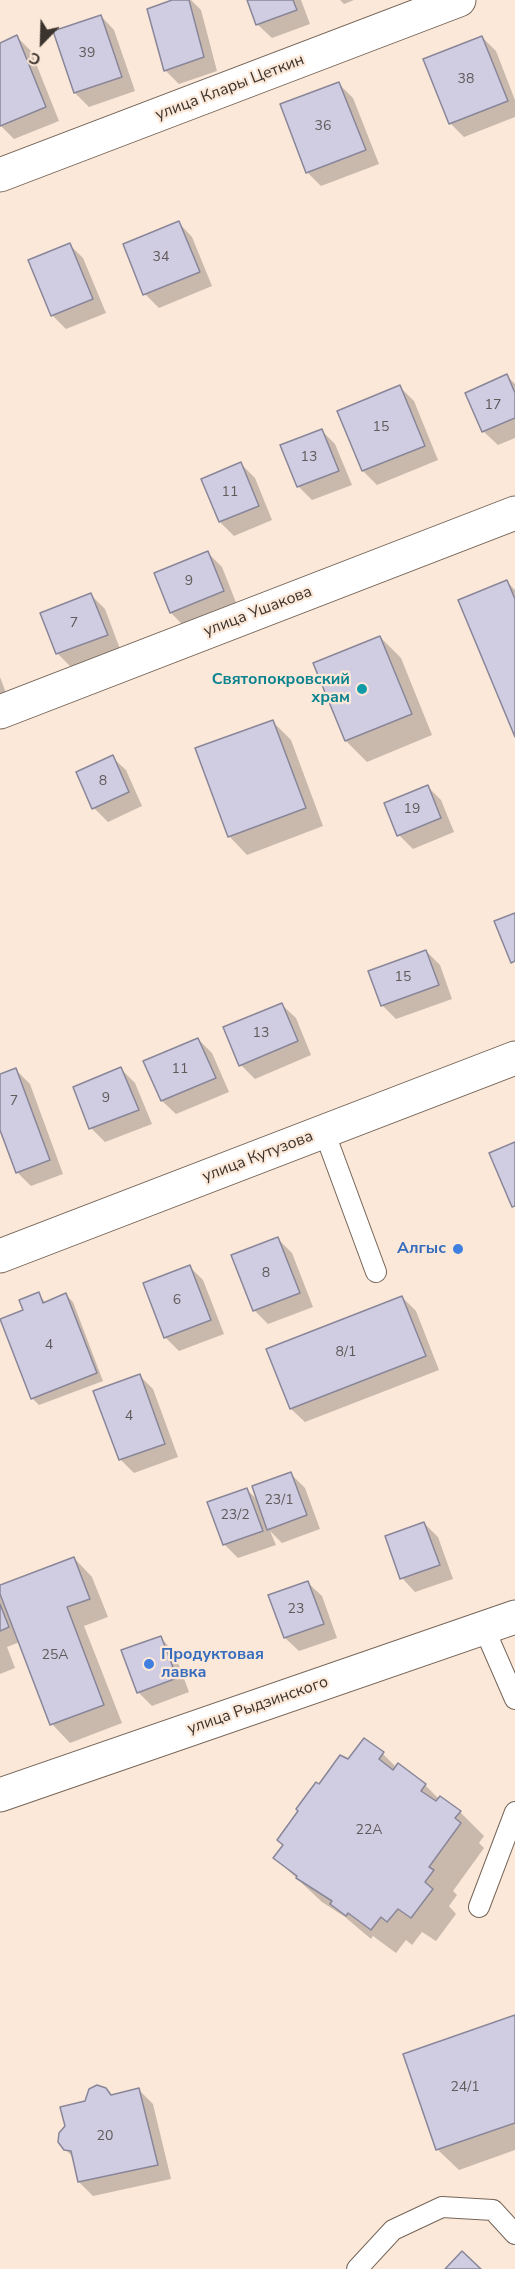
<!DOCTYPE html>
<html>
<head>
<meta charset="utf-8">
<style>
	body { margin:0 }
	#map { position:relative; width:515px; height:2269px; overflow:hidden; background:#fbe8d8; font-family:"Nunito Sans",sans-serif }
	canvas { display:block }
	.north { position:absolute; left:12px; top:12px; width:60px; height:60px; -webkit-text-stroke:4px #fbe8d8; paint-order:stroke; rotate:203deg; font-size:16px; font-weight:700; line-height:24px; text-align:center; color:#3b332d }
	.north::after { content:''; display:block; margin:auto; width:21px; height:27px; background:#3b332d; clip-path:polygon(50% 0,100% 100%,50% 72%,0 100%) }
</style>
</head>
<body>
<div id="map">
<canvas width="515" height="2269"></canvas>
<div class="north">С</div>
</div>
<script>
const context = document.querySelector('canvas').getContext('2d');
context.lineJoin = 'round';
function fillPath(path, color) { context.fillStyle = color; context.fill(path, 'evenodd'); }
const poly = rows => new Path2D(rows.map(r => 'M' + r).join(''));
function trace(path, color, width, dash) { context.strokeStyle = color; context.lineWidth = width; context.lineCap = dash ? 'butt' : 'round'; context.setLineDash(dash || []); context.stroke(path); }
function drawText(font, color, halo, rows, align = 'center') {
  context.font = font + ' "Nunito Sans",sans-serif'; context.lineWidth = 4.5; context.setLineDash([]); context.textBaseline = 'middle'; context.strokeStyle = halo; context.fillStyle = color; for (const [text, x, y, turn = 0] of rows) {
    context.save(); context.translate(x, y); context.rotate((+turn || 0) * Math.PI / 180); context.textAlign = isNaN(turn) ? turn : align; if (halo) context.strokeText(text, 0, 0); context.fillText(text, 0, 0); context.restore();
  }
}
const shadow = poly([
	[176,0,191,0,201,10,217,71,179,84,165,70],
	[248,0,301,0,310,24,272,38,258,25],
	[340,0,354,0,344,4],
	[101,16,114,30,135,91,89,107,75,93],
	[17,37,31,51,59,121,14,139,0,125,0,44],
	[482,37,496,51,515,100,515,117,464,137,450,123],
	[339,84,353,98,379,164,321,186,307,172],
	[179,223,192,237,212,286,159,308,145,294,125,245],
	[69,244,83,258,106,313,66,329,52,315],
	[507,376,515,384,515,438,498,445,484,432,467,393],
	[400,387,414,401,438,460,377,485,363,471],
	[321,430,335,444,352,485,312,500,298,486,282,446],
	[241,464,255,478,272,520,234,536,220,522],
	[208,553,222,567,237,605,185,627,171,613,156,574],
	[507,582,515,590,515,733],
	[91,595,105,609,120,649,71,667,57,653],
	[380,637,401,658,432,735,367,762,346,741],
	[0,677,6,693,0,695],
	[272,721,291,740,323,826,247,855,229,836],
	[112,757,126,770,142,806,108,822,94,808],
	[427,786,441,800,454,832,413,849,399,835],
	[426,951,440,965,452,999,396,1019,382,1005],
	[282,1005,296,1018,311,1055,255,1079,241,1065],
	[198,1039,212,1053,229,1092,176,1114,162,1101],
	[121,1069,135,1083,152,1124,105,1142,91,1128],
	[16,1070,30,1084,63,1174,31,1186,17,1172,0,1126,0,1075],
	[278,1239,292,1253,313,1307,268,1324,254,1310],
	[189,1266,203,1280,224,1334,179,1351,165,1337],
	[38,1294,46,1303,66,1295,73,1302,103,1381,39,1405,32,1398],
	[402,1297,416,1311,439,1370,305,1422,291,1409],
	[140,1376,153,1389,178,1457,134,1473,120,1459],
	[291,1474,305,1488,320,1529,282,1543,270,1531,276,1545,238,1558,224,1544,247,1490,259,1501],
	[424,1523,438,1537,453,1579,415,1592,402,1578,386,1537],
	[74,1558,92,1577,108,1617,84,1626,122,1723,70,1743,52,1724,20,1642,7,1647,15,1668,0,1674,0,1595,4,1599,0,1587],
	[308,1583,322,1596,337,1638,299,1651,285,1638,270,1596],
	[161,1638,174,1652,189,1692,152,1706,138,1692],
	[365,1740,383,1754,397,1768,398,1765,425,1785,439,1799,460,1812,484,1836,479,1843,484,1848,453,1891,457,1895,449,1906,456,1914,436,1941,422,1932,412,1945,406,1940,396,1953,373,1936,371,1939,345,1917,322,1902,275,1858,319,1786,348,1761],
	[515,2017,515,2150,459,2170,437,2149],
	[139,2090,153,2104,171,2179,93,2196,79,2182,74,2158,65,2149,112,2096]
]);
const building = poly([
	[172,0,189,0,204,57,164,71,147,9,172,0],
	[247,0,293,0,297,10,256,25,247,0],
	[101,15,122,77,74,93,53,31,101,15],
	[17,35,46,107,0,126,0,43,17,35],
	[482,36,508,101,449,124,423,59,482,36],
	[339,82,366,150,306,173,280,104,339,82],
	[179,221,200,272,143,295,123,244,179,221],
	[70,243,93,299,51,316,28,260,70,243],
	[507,374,515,393,515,418,482,432,465,393,507,374],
	[400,385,425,446,362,471,337,411,400,385],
	[322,429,339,471,297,487,280,445,322,429],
	[241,462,259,506,219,522,201,479,241,462],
	[208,551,224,591,170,613,154,573,208,551],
	[507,580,515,599,515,737,458,600,507,580],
	[91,593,108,635,56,654,40,613,91,593],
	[380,636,412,714,345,741,313,663,380,636],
	[273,720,306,808,228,837,195,748,273,720],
	[113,755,129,792,92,809,76,772,113,755],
	[428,785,441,818,397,836,384,803,428,785],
	[515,913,515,961,511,963,494,921,515,913],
	[426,950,439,985,381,1006,368,971,426,950],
	[282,1003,298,1041,239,1066,223,1027,282,1003],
	[198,1038,216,1078,161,1101,143,1061,198,1038],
	[121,1067,139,1110,89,1129,73,1087,121,1067],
	[16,1068,50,1160,16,1173,0,1130,0,1074,16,1068],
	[515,1142,515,1206,512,1207,489,1153,515,1142],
	[278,1237,300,1293,253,1311,231,1255,278,1237],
	[190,1265,211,1320,164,1338,143,1283,190,1265],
	[39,1292,43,1303,66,1293,97,1373,31,1399,0,1319,23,1310,19,1300,39,1292],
	[402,1296,426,1356,290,1409,266,1349,402,1296],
	[140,1374,165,1444,119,1460,93,1391,140,1374],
	[291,1472,307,1515,267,1530,252,1486,291,1472],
	[247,1488,263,1531,223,1545,207,1502,247,1488],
	[424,1522,440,1565,400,1579,385,1536,424,1522],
	[74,1557,90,1599,67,1607,104,1705,50,1725,0,1594,0,1585,74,1557],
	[308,1581,324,1624,284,1638,268,1595,308,1581],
	[0,1604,9,1627,0,1631,0,1604],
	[161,1636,177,1678,137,1693,121,1650,161,1636],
	[364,1738,384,1752,379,1759,393,1770,398,1763,426,1784,421,1791,436,1801,440,1796,461,1811,455,1818,461,1823,429,1867,434,1870,425,1882,433,1889,411,1918,398,1909,387,1922,381,1917,371,1930,348,1913,346,1916,330,1904,332,1901,296,1878,297,1876,273,1858,283,1845,277,1840,298,1811,296,1809,316,1782,319,1784,340,1755,348,1759,364,1738],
	[515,2015,515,2123,436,2150,403,2054,515,2015],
	[97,2085,106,2088,111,2095,139,2088,158,2165,78,2182,71,2151,64,2150,58,2142,59,2133,65,2126,60,2107,85,2101,89,2089,97,2085],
	[462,2251,481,2269,445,2269,462,2251]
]);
const service = poly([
	[324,1131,376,1272],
	[484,1628,515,1699],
	[479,1907,515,1812],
	[357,2269,393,2230,442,2207,493,2210,515,2234]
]);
const minor = poly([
	[0,175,459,0],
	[0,712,515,513],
	[0,1256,515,1058],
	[0,1795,515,1617]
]);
const markers = [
	[362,689,6,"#0f9aa8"],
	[458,1249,6,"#3f7fe0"],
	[149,1664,6,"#3f7fe0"]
];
const numberNames = [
	["39",87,54],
	["38",466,80],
	["36",323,127],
	["34",161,258],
	["17",493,406],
	["15",381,428],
	["13",309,458],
	["11",230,493],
	["9",189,582],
	["7",74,624],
	["8",103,782],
	["19",412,810],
	["15",403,978],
	["13",261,1034],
	["11",180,1070],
	["9",106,1099],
	["7",14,1102],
	["8",266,1274],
	["6",177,1301],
	["4",49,1346],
	["8/1",346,1353],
	["4",129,1417],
	["23/1",279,1501],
	["23/2",235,1516],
	["23",296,1610],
	["25А",55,1656],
	["22А",369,1831],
	["24/1",465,2088],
	["20",105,2137]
];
const streetNames = [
	["улица Клары Цеткин",230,88,-21],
	["улица Ушакова",258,612,-21],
	["улица Кутузова",258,1157,-21],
	["улица Рыдзинского",258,1706,-19]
];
const cultureNames = [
	["Святопокровский",350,680],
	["храм",350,698]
];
const shopNames = [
	["Алгыс",446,1249],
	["Продуктовая",161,1655,"left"],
	["лавка",161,1673,"left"]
];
fillPath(shadow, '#0003');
fillPath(building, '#d0cde2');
trace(building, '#898699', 1.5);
trace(service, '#766558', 22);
trace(minor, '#766558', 35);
trace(service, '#fff', 20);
trace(minor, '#fff', 33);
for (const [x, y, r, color] of markers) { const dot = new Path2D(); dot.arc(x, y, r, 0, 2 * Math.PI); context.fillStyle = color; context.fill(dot); trace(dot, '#fbe8d8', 2); }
drawText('14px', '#605a5a', null, numberNames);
drawText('16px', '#3b332d', '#fbe8d8', streetNames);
drawText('bold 16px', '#0d838f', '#fbe8d8', cultureNames, 'right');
drawText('bold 16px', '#366cbe', '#fbe8d8', shopNames, 'right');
</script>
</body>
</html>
